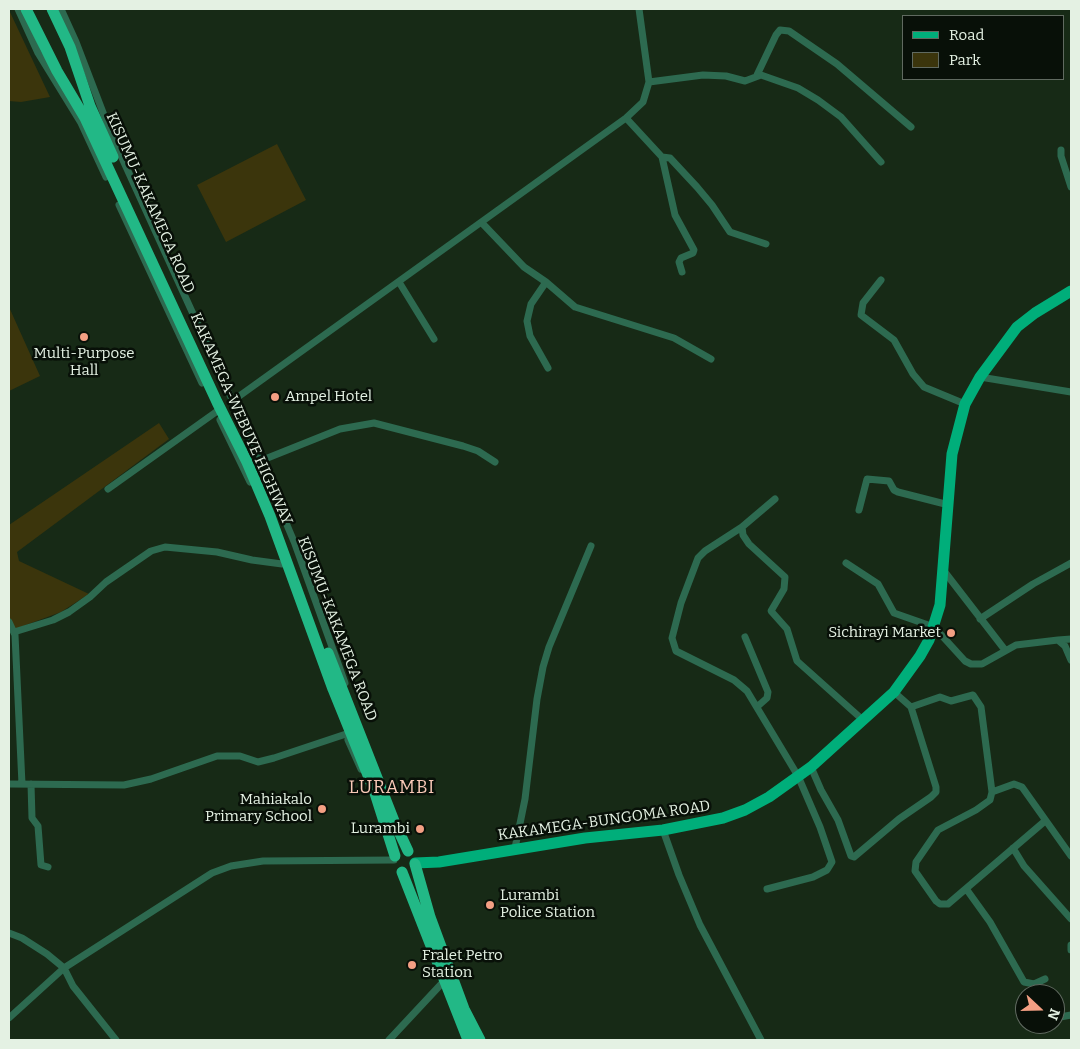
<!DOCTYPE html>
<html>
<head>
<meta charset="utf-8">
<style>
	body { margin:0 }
	#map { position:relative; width:1080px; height:1049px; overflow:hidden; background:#172a16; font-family:Bitter,serif }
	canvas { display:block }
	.frame { position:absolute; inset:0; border:10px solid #e4f1e3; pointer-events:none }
	.legend { position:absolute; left:902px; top:15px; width:162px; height:65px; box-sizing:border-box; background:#081008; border:1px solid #606a60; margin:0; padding:6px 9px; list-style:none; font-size:15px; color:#e4f1e3 }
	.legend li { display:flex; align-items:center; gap:10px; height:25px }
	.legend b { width:25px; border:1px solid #606a60 }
	.north { position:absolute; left:1015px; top:984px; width:50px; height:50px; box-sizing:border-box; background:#081008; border:1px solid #606a60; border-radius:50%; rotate:111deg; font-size:14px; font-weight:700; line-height:20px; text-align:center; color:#e4f1e3 }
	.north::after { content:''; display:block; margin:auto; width:18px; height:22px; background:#f39f83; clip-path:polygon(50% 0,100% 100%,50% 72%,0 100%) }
</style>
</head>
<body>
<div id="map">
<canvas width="1080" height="1049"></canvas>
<div class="frame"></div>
<ul class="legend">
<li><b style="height:6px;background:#00ae7a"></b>Road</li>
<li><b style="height:14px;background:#3b350c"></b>Park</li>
</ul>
<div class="north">N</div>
</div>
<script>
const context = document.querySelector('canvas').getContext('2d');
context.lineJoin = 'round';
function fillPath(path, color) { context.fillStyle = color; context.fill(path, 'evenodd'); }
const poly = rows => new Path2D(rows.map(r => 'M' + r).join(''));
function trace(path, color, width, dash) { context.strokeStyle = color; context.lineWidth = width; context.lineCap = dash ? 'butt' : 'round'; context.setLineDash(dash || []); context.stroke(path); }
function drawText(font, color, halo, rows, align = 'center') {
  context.font = font + ' Bitter,serif'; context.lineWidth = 5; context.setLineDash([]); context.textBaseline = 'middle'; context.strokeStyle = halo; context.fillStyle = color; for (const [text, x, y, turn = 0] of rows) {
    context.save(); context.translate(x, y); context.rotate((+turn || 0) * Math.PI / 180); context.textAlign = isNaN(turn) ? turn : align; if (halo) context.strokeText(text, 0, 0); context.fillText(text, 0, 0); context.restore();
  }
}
const green = poly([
	[9,10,50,97,21,102,9,101],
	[277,144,306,200,226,242,197,185],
	[9,307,40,376,9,391],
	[159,423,169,439,17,552,19,561,89,594,61,612,15,629,9,619,9,525]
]);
const minor = poly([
	[18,9,38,53,81,123,106,177],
	[61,9,76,42,112,136,260,461,295,544,345,683],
	[757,75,776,35,780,30,789,31,837,64,911,127],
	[649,82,703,75,726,76,745,81,761,75,798,88,818,100,841,117,881,162],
	[626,118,662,157,675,215,694,250,693,253,681,258,679,262,682,272],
	[1061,150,1061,156,1071,187],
	[662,157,670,158,697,187,712,205,730,232,766,244],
	[119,205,202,383],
	[482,223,524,267,546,282,531,304,527,321,530,336,548,368],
	[881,280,863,303,861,315,894,340,913,374,924,387,965,404],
	[399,282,434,339],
	[546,282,575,307,674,338,711,359],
	[980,377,1071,392],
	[231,402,626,118,643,102,649,82,639,9],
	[220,420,250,482],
	[260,461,340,429,374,423,463,446,478,451,495,462],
	[108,489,216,412],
	[775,499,742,527,743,535,749,544,785,577,784,589,771,611,787,629,797,661,864,721],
	[859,510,867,479,889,481,894,490,898,492,949,505],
	[742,527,705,551,698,558,681,603,672,638,676,651,734,680,747,691,798,776,820,827,832,862,827,870,813,877,767,889],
	[846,563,878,584,894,613,934,627,965,661,971,664,982,664,1016,645,1058,640,1065,646,1071,660],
	[944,571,1005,650],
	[980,619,1033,584,1071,563],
	[9,622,15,635,22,784],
	[14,632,53,620,69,612,90,597,106,582,151,551,165,547,217,552,252,560,282,564],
	[745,637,768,692,767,698,758,706],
	[1058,640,1071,639],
	[911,707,940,697,951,701,973,695,981,707,992,792,990,800,976,810,938,830,916,862,915,871,936,901,940,904,948,904,1045,821],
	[348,740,361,769],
	[811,767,821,790,838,820,851,856,854,857,899,819,931,797,936,792,936,787,911,707,894,692],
	[9,784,124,785,151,779,217,756,240,756,258,762,274,758,346,734],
	[31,784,32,818,38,826,41,865,48,867],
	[992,792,1014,784,1022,787,1071,856],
	[663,830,679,875,700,925,761,1040],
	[515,848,525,799,537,699,543,667,549,647,591,546],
	[1013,848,1024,866,1071,919],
	[967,890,990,922,1024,982,1034,984,1045,979],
	[9,933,22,938,47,954,64,968,73,986,116,1040],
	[1071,945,1071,950],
	[9,1018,64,968,212,873,231,866,263,861,394,860],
	[1055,1018,1071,1015],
	[389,1040,445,980]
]);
const primary = poly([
	[415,863,439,862,585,838,663,830,723,818,745,810,769,797,811,767,894,692,920,656,929,640,940,605,952,454,965,404,980,377,1017,327,1035,313,1071,291]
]);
const trunk = poly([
	[26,9,57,71,85,118,217,402,247,462,270,516,333,689,374,790,395,856],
	[52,9,70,47,90,106,113,157],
	[328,653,394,821,408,851],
	[415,864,430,917,464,1009,480,1040],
	[402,872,468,1040]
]);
const markers = [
	[84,337,5,"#f39f83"],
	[275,397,5,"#f39f83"],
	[951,633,5,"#f39f83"],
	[322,809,5,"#f39f83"],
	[420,829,5,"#f39f83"],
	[490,905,5,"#f39f83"],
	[412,965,5,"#f39f83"]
];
const streetNames = [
	["KISUMU-KAKAMEGA ROAD",150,203,66],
	["KAKAMEGA-WEBUYE HIGHWAY",241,419,66],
	["KISUMU-KAKAMEGA ROAD",337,629,69],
	["KAKAMEGA-BUNGOMA ROAD",604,821,-8]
];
const poiNames = [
	["Multi-Purpose",84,354,"center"],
	["Hall",84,371,"center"],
	["Ampel Hotel",285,397],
	["Sichirayi Market",941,633,"right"],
	["Mahiakalo",312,800,"right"],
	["Primary School",312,817,"right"],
	["Lurambi",410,829,"right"],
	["Lurambi",500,896],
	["Police Station",500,913],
	["Fralet Petro",422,956],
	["Station",422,973]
];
const quarterNames = [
	["LURAMBI",392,788]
];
fillPath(green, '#3b350c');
trace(minor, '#2d6a50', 7);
trace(primary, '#00ae7a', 11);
trace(trunk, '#22b886', 11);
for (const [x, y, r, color] of markers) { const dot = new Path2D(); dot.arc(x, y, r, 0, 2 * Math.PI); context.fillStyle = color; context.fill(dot); trace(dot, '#081008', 2); }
drawText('15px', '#e4f1e3', '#081008', streetNames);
drawText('15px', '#e4f1e3', '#081008', poiNames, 'left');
context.letterSpacing = '1px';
drawText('18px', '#f8c8b7', '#081008', quarterNames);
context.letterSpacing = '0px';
</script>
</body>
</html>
